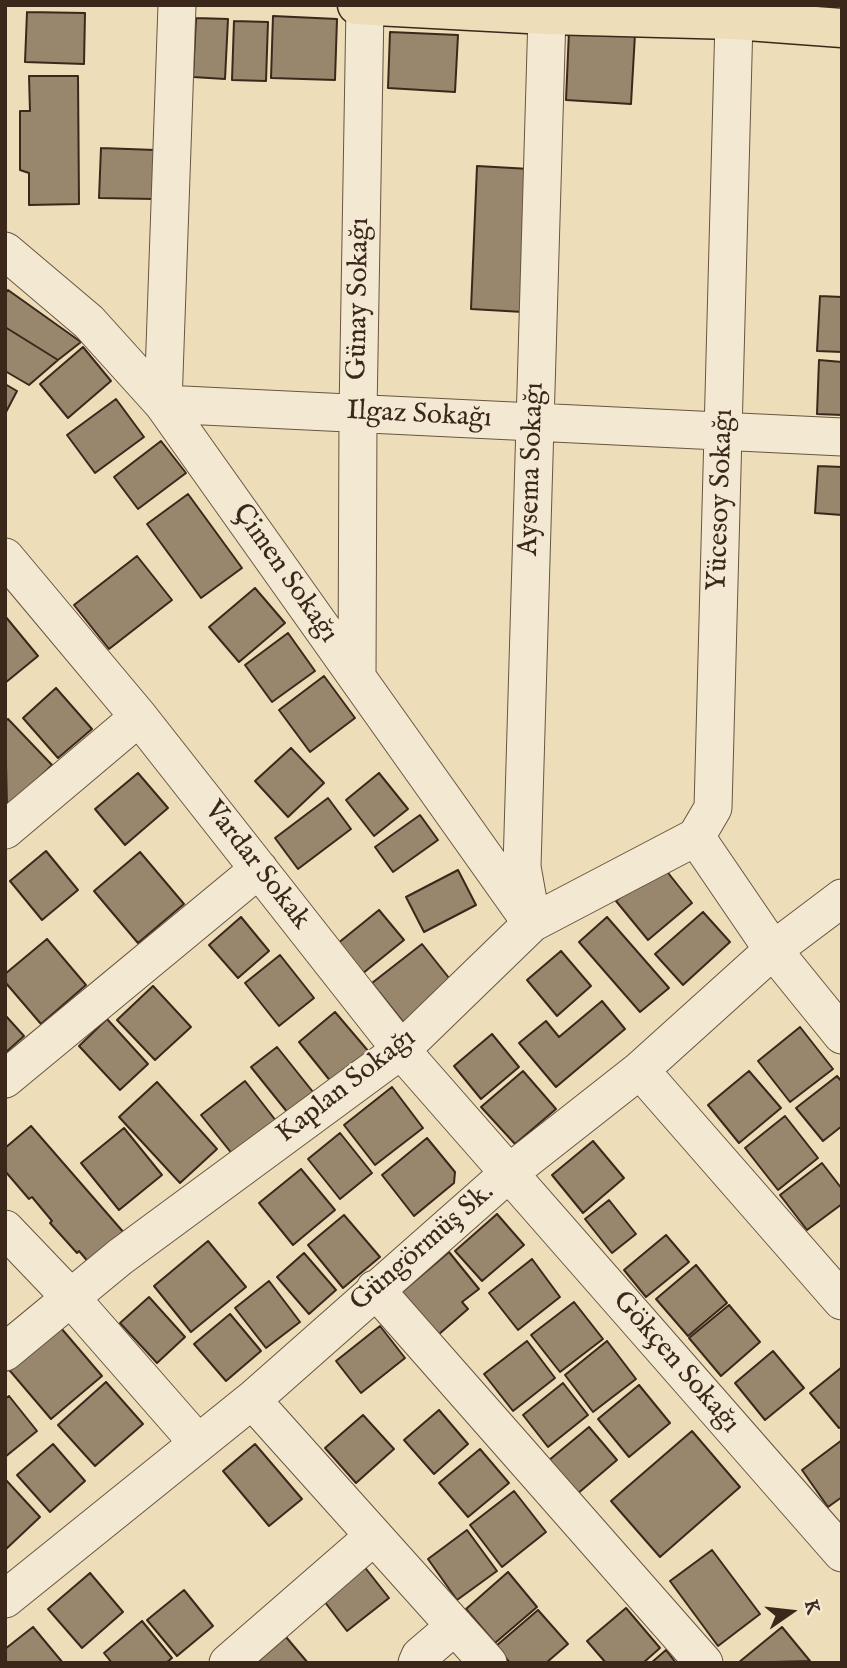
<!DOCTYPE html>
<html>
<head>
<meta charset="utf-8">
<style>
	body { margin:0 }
	#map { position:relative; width:847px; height:1668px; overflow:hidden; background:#edddb9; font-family:"IM FELL English",serif }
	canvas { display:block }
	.frame { position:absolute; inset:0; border:7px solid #3b281b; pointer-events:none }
	.north { position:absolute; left:756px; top:1577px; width:70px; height:70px; -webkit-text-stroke:5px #f3e9d2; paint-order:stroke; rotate:76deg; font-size:19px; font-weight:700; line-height:28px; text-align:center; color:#3b281b }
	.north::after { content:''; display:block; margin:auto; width:24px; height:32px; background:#3b281b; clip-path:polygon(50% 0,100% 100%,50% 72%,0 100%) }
</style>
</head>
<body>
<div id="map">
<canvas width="847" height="1668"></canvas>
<div class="frame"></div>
<div class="north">K</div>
</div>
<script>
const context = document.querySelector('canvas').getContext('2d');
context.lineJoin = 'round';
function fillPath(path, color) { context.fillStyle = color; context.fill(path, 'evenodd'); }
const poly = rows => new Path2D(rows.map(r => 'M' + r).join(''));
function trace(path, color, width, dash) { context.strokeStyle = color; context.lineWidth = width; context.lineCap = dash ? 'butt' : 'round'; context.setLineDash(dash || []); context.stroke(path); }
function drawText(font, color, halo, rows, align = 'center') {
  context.font = font + ' "IM FELL English",serif'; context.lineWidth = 5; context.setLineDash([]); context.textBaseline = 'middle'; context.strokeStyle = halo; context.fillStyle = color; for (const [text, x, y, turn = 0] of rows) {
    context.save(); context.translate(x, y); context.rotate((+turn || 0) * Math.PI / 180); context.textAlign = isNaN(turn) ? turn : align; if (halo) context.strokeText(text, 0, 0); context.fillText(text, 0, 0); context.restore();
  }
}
const building = poly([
	[27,12,85,13,84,64,25,62,27,12],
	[273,16,337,19,335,80,271,78,273,16],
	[196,18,228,19,225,79,193,77,196,18],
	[234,21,268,22,266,81,232,80,234,21],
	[569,31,635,34,631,104,566,100,569,31],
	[390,32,458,35,455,92,388,88,390,32],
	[29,76,78,76,79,204,29,205,29,173,20,170,20,111,30,111,29,76],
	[101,148,155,150,154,199,99,198,101,148],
	[477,166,530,169,523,312,471,309,477,166],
	[8,290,81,342,58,360,5,327,5,294,8,290],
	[820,296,842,297,842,352,817,351,820,296],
	[5,327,58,360,29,385,5,371,5,327],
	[83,347,111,381,68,418,40,384,83,347],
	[819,360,842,362,842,415,817,414,819,360],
	[5,384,17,391,5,414,5,384],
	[116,399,144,437,95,473,67,435,116,399],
	[161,441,186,473,138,509,114,477,161,441],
	[818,466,842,467,842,515,815,513,818,466],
	[188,494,242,568,201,598,147,524,188,494],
	[137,556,172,600,109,649,74,605,137,556],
	[255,588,285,623,239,662,209,627,255,588],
	[5,616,38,656,5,683,5,616],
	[288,633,315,671,272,702,245,665,288,633],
	[324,676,355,718,310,752,279,710,324,676],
	[56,688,92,729,58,758,23,718,56,688],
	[8,719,52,765,7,809,5,721,8,719],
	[291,748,324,783,288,817,255,781,291,748],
	[138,773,168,808,125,845,95,809,138,773],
	[379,773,408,809,374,836,346,800,379,773],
	[328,798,351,829,298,869,275,838,328,798],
	[420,815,438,840,393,872,375,847,420,815],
	[46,851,78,890,42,920,10,881,46,851],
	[140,852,184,904,138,943,94,891,140,852],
	[661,864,692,903,648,940,616,901,661,864],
	[458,870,476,905,424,932,406,897,458,870],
	[379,910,404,940,362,974,337,944,379,910],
	[703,912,730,942,683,985,655,954,703,912],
	[241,917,269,951,238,978,209,945,241,917],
	[607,917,669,988,640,1012,579,942,607,917],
	[47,939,86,985,41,1024,5,982,5,974,47,939],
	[422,944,453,983,404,1023,372,983,422,944],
	[561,951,591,986,557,1016,527,980,561,951],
	[280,955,314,998,279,1026,245,983,280,955],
	[153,986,191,1027,155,1060,117,1020,153,986],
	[602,1001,625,1029,556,1087,519,1043,546,1021,559,1037,602,1001],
	[335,1012,369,1052,332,1083,299,1042,335,1012],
	[5,1015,24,1036,5,1053,5,1015],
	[107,1019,148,1064,120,1090,79,1046,107,1019],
	[800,1027,833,1069,790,1102,758,1061,800,1027],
	[492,1034,519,1067,481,1099,454,1066,492,1034],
	[277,1047,313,1092,288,1113,251,1067,277,1047],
	[523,1071,556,1109,515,1144,481,1107,523,1071],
	[749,1071,781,1108,739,1143,708,1105,749,1071],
	[837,1076,842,1082,842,1126,823,1141,796,1108,837,1076],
	[245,1081,280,1126,237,1160,201,1115,245,1081],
	[157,1082,217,1149,180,1183,119,1117,157,1082],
	[392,1087,423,1128,375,1165,344,1125,392,1087],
	[785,1116,818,1158,778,1190,745,1148,785,1116],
	[31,1126,125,1234,90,1264,79,1251,77,1253,50,1223,52,1221,32,1197,29,1199,5,1171,5,1148,31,1126],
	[124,1128,162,1175,119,1210,81,1163,124,1128],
	[340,1133,372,1173,340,1199,308,1159,340,1133],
	[427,1138,455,1172,454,1183,414,1216,382,1175,427,1138],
	[593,1141,624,1178,583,1213,552,1175,593,1141],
	[822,1163,842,1189,842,1204,807,1230,780,1195,822,1163],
	[301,1169,335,1210,293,1245,259,1203,301,1169],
	[609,1200,636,1234,612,1253,585,1219,609,1200],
	[497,1214,524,1245,482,1281,455,1251,497,1214],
	[344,1215,380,1257,343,1288,308,1245,344,1215],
	[666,1235,689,1262,646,1297,624,1270,666,1235],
	[208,1241,246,1287,191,1332,154,1286,208,1241],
	[449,1252,479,1289,462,1302,468,1309,438,1335,402,1292,449,1252],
	[304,1253,336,1290,309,1314,277,1277,304,1253],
	[532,1259,560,1297,518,1330,489,1293,532,1259],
	[696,1265,727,1303,688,1336,656,1299,696,1265],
	[269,1281,300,1322,266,1348,235,1308,269,1281],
	[149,1297,185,1337,157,1363,120,1323,149,1297],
	[574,1302,603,1339,560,1372,531,1335,574,1302],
	[729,1305,760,1342,721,1376,689,1338,729,1305],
	[230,1314,261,1351,226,1381,194,1344,230,1314],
	[55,1321,102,1376,51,1419,5,1365,55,1321],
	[380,1326,405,1358,361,1393,336,1361,380,1326],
	[527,1341,555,1378,513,1411,484,1374,527,1341],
	[607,1341,636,1379,593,1412,565,1375,607,1341],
	[773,1351,804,1388,765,1420,735,1383,773,1351],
	[842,1367,842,1426,839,1428,810,1393,842,1367],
	[106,1382,143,1424,95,1466,58,1425,106,1382],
	[563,1383,588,1415,548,1447,523,1415,563,1383],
	[639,1385,670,1423,629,1457,598,1419,639,1385],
	[9,1396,37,1431,5,1457,5,1399,9,1396],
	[439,1410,468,1444,434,1474,404,1440,439,1410],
	[363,1415,394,1449,356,1483,325,1448,363,1415],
	[589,1427,617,1460,576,1495,548,1461,589,1427],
	[692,1431,740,1487,660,1557,611,1501,692,1431],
	[842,1440,842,1497,828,1507,802,1470,842,1440],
	[53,1444,85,1481,50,1512,17,1475,53,1444],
	[255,1444,302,1499,269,1526,223,1471,255,1444],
	[480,1449,509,1483,468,1517,439,1483,480,1449],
	[5,1479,40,1517,5,1550,5,1479],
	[514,1491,546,1532,502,1567,470,1525,514,1491],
	[467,1530,497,1571,457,1600,428,1559,467,1530],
	[712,1550,760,1614,718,1646,670,1581,712,1550],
	[363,1565,389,1598,347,1631,321,1597,363,1565],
	[508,1572,537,1607,495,1643,466,1609,508,1572],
	[90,1573,123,1612,82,1648,48,1609,90,1573],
	[184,1590,213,1626,177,1656,147,1620,184,1590],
	[626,1608,660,1648,643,1663,606,1663,587,1641,626,1608],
	[538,1610,568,1644,546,1663,510,1663,496,1646,538,1610],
	[142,1621,172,1658,166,1663,112,1663,104,1653,142,1621],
	[33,1627,63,1663,5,1663,5,1649,33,1627],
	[782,1627,810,1661,738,1663,782,1627],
	[286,1637,308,1663,262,1663,259,1660,286,1637],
	[666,1650,676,1663,651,1663,666,1650]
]);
const minor = poly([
	[734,20,713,808,696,837,773,950,842,1035],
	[5,251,89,322,163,404,525,914],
	[163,404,842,437],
	[163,404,177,5],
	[5,557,139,717,401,1050,842,1553],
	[357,677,358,413,365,6],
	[5,830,139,717],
	[532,923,522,867,547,15],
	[640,1070,842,1301],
	[5,1079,259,869],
	[5,1229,71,1298,198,1443],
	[375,1289,704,1663],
	[5,1352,120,1257,401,1050,532,923,696,837],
	[252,1400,488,1663],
	[5,1599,252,1400,509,1173,640,1070,773,950,842,898],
	[228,1663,374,1536],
	[417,1663,420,1656,455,1626]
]);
const major = poly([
	[357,5,547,15,734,20,842,28]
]);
const streetNames = [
	["Günay Sokağı",360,299,-89],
	["Ilgaz Sokağı",419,416,3],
	["Aysema Sokağı",533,469,-88],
	["Yücesoy Sokağı",722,500,-88],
	["Çimen Sokağı",284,574,55],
	["Vardar Sokak",256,866,52],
	["Kaplan Sokağı",347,1087,-38],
	["Güngörmüş Sk.",423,1248,-41],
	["Gökçen Sokağı",675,1363,49]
];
fillPath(building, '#98866d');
trace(building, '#3b281b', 2);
trace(minor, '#685542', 39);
trace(major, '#3b281b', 41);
trace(minor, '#f3e9d2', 37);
trace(major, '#edddb9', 38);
drawText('28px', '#3b281b', '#f3e9d2', streetNames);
</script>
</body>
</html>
